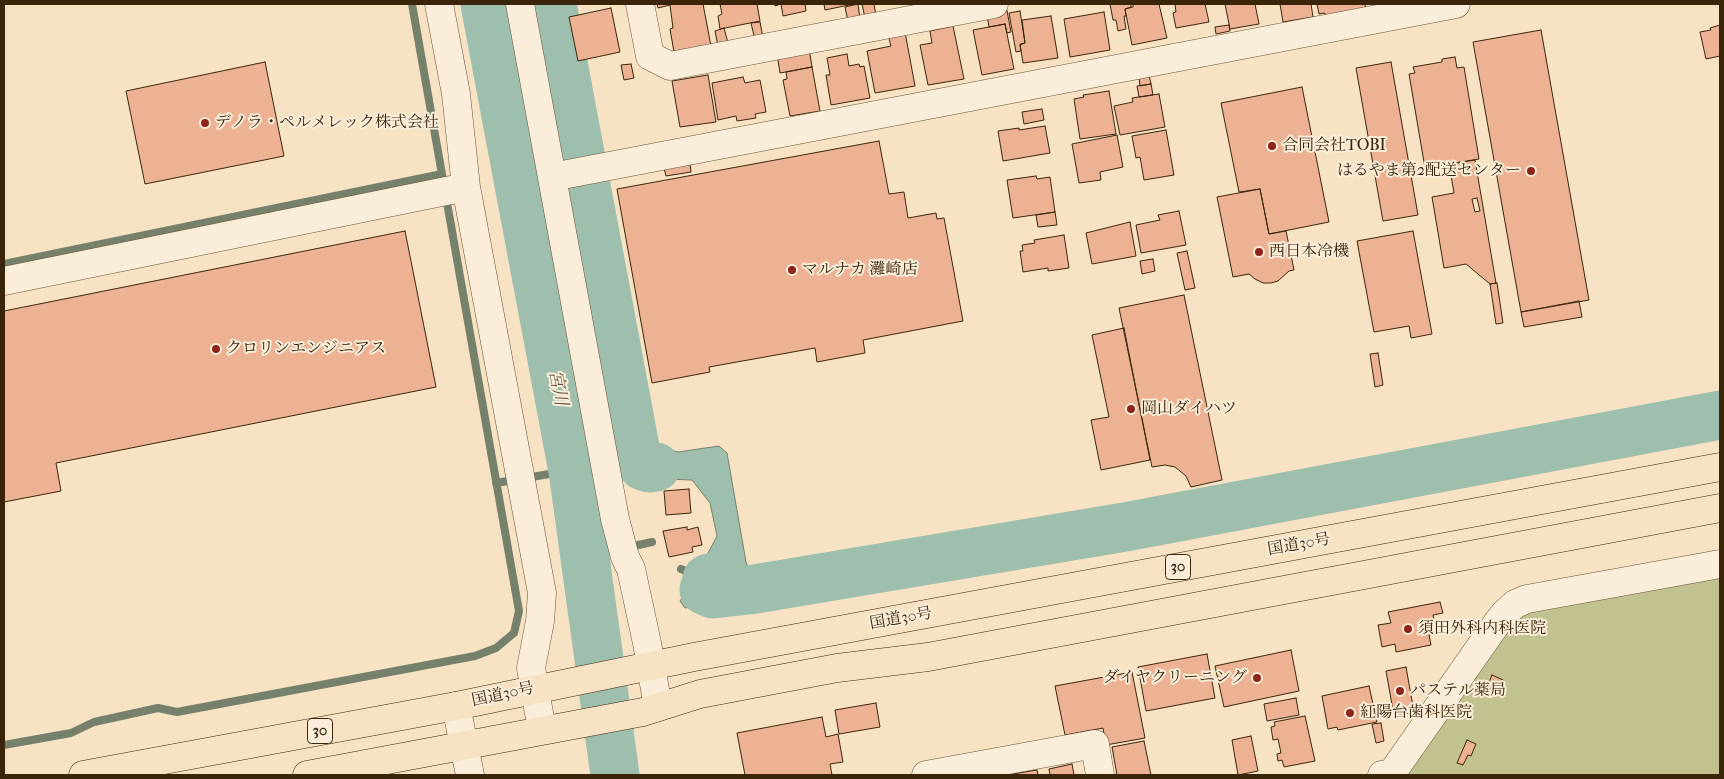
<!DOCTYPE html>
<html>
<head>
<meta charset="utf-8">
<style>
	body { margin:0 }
	#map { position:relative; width:1724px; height:779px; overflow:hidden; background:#f7e3c4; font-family:"IM FELL French Canon",serif }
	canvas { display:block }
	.frame { position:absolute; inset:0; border:5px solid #3b250a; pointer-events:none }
</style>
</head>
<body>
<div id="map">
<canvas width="1724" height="779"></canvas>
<div class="frame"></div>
</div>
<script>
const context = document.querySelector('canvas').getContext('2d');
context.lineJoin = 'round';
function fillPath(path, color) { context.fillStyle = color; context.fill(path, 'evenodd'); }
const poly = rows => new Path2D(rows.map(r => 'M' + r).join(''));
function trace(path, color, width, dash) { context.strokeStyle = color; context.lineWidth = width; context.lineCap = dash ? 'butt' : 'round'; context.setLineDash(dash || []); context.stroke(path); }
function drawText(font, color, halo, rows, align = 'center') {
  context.font = font + ' "IM FELL French Canon","Noto Serif JP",serif'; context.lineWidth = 4; context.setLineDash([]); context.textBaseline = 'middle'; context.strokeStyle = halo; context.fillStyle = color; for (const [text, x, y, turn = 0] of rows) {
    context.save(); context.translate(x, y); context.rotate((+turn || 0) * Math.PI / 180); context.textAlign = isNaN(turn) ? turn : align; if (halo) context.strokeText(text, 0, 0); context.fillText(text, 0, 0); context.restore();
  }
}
const green = poly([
	[1720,575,1720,775,1404,775,1499,632,1523,611]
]);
const water = poly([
	[638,414,642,429,651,441,666,449,678,452,719,446,727,453,746,562,759,598,685,608,680,601,696,576,717,536,710,503,692,480,635,478,627,465,622,464,621,456,624,453,626,444,620,416,638,414]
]);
const stream = poly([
	[4,264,442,174],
	[496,483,585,468],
	[634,546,652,542],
	[585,556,611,550],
	[681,569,705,579],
	[4,745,71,733,94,722,158,708,177,712,475,656,496,648,514,633,519,611,412,4]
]);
const river = poly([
	[485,4,573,471,615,775],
	[552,4,637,458,643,466,649,468,656,467],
	[709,578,707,579,704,590,713,594,749,590,1125,527,1720,415]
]);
const building = poly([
	[657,4,703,4,711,46,674,52,670,29,673,28,670,5,658,8,657,4],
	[720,4,757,4,760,21,720,29,718,16,722,14,720,4],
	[775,4,805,4,806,11,783,16,781,4,775,6,775,4],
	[824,4,854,4,825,10,824,4],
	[858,4,860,19,848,21,845,7,858,4],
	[862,4,874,4,876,16,865,18,862,4],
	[1110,4,1131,4,1131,7,1125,9,1126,16,1124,16,1126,29,1118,31,1116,20,1113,20,1110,4],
	[1133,4,1159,4,1167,38,1132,45,1125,9,1133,7,1133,4],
	[1175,4,1205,4,1209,22,1176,28,1173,13,1176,12,1175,4],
	[1225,4,1255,4,1259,24,1230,29,1225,4],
	[1280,4,1311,4,1313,17,1283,22,1280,4],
	[1317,4,1365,4,1366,12,1326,18,1325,13,1319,14,1317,4],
	[611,8,620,52,578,61,569,17,611,8],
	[1007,11,1011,32,1007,33,1005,24,989,27,987,16,1007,11],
	[1020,11,1025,43,1020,44,1021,51,1016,52,1009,13,1020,11],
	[1104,12,1110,50,1070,57,1064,19,1104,12],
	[1051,16,1058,58,1023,63,1020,45,1025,43,1022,20,1051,16],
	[760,22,763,38,755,40,751,23,760,22],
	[1005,24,1014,69,982,75,973,30,1005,24],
	[1229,25,1230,31,1216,34,1215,27,1229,25],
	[1720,25,1720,56,1706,59,1700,32,1711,30,1710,28,1720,25],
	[953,26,964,79,928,85,920,45,932,43,930,31,953,26],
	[724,28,728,43,718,46,715,31,724,28],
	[1541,30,1589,300,1521,312,1473,42,1541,30],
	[905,32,915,86,875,93,867,51,891,46,888,35,905,32],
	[809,48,812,67,780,73,777,54,809,48],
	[847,54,849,66,859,64,860,67,864,66,870,98,831,105,826,75,830,75,827,58,847,54],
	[1455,57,1457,68,1464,67,1479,159,1425,168,1409,74,1415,73,1413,67,1442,62,1442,59,1455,57],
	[265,62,284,156,145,184,126,91,265,62],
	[1391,62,1418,215,1383,221,1356,68,1391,62],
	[631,64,634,78,624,80,621,65,631,64],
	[812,67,820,111,790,116,783,80,787,79,786,72,812,67],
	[708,75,716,122,680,127,672,81,708,75],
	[1149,75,1151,84,1140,86,1139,77,1149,75],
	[743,77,745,83,760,80,766,112,755,114,756,118,737,121,736,116,718,120,712,83,743,77],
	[1151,84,1153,95,1139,97,1137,86,1151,84],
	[1302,87,1329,222,1269,234,1260,189,1239,192,1221,103,1302,87],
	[1109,91,1116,134,1080,139,1074,99,1084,97,1083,95,1109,91],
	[1159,94,1165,127,1120,135,1114,106,1133,102,1132,98,1159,94],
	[1042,109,1044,120,1024,124,1022,112,1042,109],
	[1045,126,1050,153,1003,161,998,131,1019,128,1019,130,1045,126],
	[1166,130,1174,175,1144,180,1140,157,1136,158,1132,136,1166,130],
	[1117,135,1123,167,1100,172,1101,180,1079,183,1072,144,1117,135],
	[879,141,889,194,904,192,908,218,936,213,937,219,944,218,963,321,863,340,865,353,817,362,815,348,709,367,710,372,652,383,617,189,879,141],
	[1475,160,1496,283,1490,284,1466,264,1444,268,1432,197,1454,193,1449,164,1475,160],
	[1477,198,1480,211,1475,212,1472,199,1477,198],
	[690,163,691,172,666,176,664,168,690,163],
	[1036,176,1037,179,1050,177,1055,212,1013,218,1007,180,1036,176],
	[1260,189,1269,234,1286,231,1294,270,1289,271,1278,281,1271,283,1263,283,1255,279,1249,274,1233,277,1217,197,1260,189],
	[1179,211,1186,245,1141,253,1136,225,1160,220,1158,215,1179,211],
	[1055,212,1057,225,1038,227,1036,215,1055,212],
	[1130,222,1136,256,1092,264,1086,233,1130,222],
	[405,231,436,387,56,463,61,491,4,502,4,311,405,231],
	[1413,231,1432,334,1411,338,1409,326,1374,332,1357,241,1413,231],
	[1064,235,1069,268,1048,271,1048,268,1023,272,1020,251,1023,251,1022,245,1035,243,1034,240,1064,235],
	[1187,251,1195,288,1185,290,1177,253,1187,251],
	[1153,259,1155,271,1142,274,1140,261,1153,259],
	[1497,283,1503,323,1496,324,1490,284,1497,283],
	[1184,295,1222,480,1191,487,1186,476,1175,467,1165,465,1152,467,1119,308,1184,295],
	[1579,301,1582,317,1524,327,1521,312,1579,301],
	[1124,328,1150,460,1101,470,1091,420,1109,417,1092,335,1124,328],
	[1378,353,1383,385,1375,387,1370,354,1378,353],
	[689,489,691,513,666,515,664,491,689,489],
	[687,527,687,530,698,527,702,545,692,547,693,552,669,557,663,531,687,527],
	[1440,602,1443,613,1433,615,1437,634,1429,635,1431,645,1396,652,1395,644,1382,647,1378,625,1391,623,1388,612,1440,602],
	[1291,650,1299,691,1224,707,1215,666,1291,650],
	[1207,654,1215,698,1146,711,1138,667,1207,654],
	[1406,667,1414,712,1394,716,1386,671,1406,667],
	[1132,672,1145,738,1106,745,1103,728,1065,735,1055,686,1132,672],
	[1492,675,1503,680,1499,693,1487,687,1492,675],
	[1369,686,1377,722,1338,730,1337,727,1328,729,1322,696,1369,686],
	[1296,698,1299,715,1267,721,1264,704,1296,698],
	[876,703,880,727,839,734,835,710,876,703],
	[1305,716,1315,761,1284,767,1282,760,1278,761,1277,754,1281,753,1278,739,1273,740,1271,727,1275,726,1274,722,1305,716],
	[822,717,826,737,838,734,843,762,830,764,832,775,745,775,737,733,822,717],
	[1381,723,1384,741,1376,743,1372,724,1381,723],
	[1251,736,1258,771,1238,775,1232,740,1251,736],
	[1467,740,1476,744,1471,756,1468,755,1463,765,1457,763,1467,740],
	[1144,741,1151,775,1117,775,1112,747,1144,741],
	[1072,764,1074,775,1050,775,1049,769,1072,764],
	[1037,770,1038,775,1007,775,1037,770]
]);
const street = poly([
	[439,4,456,94,466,187,542,593,540,621,531,668,542,730],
	[520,4,615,519,625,557,631,569,647,643,658,707],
	[640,4,650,56,670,66,994,4],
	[552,177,1456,4],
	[4,281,466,187],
	[456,706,470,775],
	[926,775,1095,744,1100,775],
	[1382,775,1392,773,1497,623,1505,613,1515,604,1527,599,1720,564]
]);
const highway = poly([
	[83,775,456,706,694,657,1720,467],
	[307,775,643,712,700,694,837,668,928,657,1720,508]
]);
const markers = [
	[205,123,5,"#8f2418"],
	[1272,146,5,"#8f2418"],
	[1531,171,5,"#8f2418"],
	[1259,252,5,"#8f2418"],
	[792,270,5,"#8f2418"],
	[216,349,5,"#8f2418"],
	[1131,409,5,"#8f2418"],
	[1408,629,5,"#8f2418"],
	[1257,678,5,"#8f2418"],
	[1400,691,5,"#8f2418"],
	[1350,713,5,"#8f2418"]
];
const shields = [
	[1178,567,25],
	[320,731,25]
];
const shieldNames = [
	["30",1178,567],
	["30",320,731]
];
const poiNames = [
	["デノラ・ペルメレック株式会社",215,123],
	["合同会社TOBI",1282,146],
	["はるやま第2配送センター",1521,171,"right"],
	["西日本冷機",1269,252],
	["マルナカ 灘崎店",802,270],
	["クロリンエンジニアス",226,349],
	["岡山ダイハツ",1141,409],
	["須田外科内科医院",1418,629],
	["ダイヤクリーニング",1247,678,"right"],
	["パステル薬局",1410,691],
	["紅陽台歯科医院",1360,713]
];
const streetNames = [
	["国道30号",1299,545,-10],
	["国道30号",901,619,-10],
	["国道30号",503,695,-12]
];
const waterNames = [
	["宮川",557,388,79]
];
fillPath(green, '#c2c290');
fillPath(water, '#9ebfad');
trace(water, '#76816c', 1);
trace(stream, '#76816c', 8);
trace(river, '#9ebfad', 49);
fillPath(building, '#ecb293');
trace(building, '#3b250a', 1);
trace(street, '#6a5438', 29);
trace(highway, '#3b250a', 29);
trace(street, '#faedd9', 28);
trace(highway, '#f7e3c4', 28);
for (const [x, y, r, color] of markers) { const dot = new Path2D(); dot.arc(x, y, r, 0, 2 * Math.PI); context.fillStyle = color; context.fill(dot); trace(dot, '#faedd9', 2); }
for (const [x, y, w] of shields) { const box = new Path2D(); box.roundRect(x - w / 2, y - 12.5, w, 25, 4); context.fillStyle = '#faedd9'; context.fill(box); trace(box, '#3b250a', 1); }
drawText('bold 15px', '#3b250a', null, shieldNames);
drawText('16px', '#3b250a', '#faedd9', poiNames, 'left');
drawText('16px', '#3b250a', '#faedd9', streetNames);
drawText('italic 18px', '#59533b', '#faedd9', waterNames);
</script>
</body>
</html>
